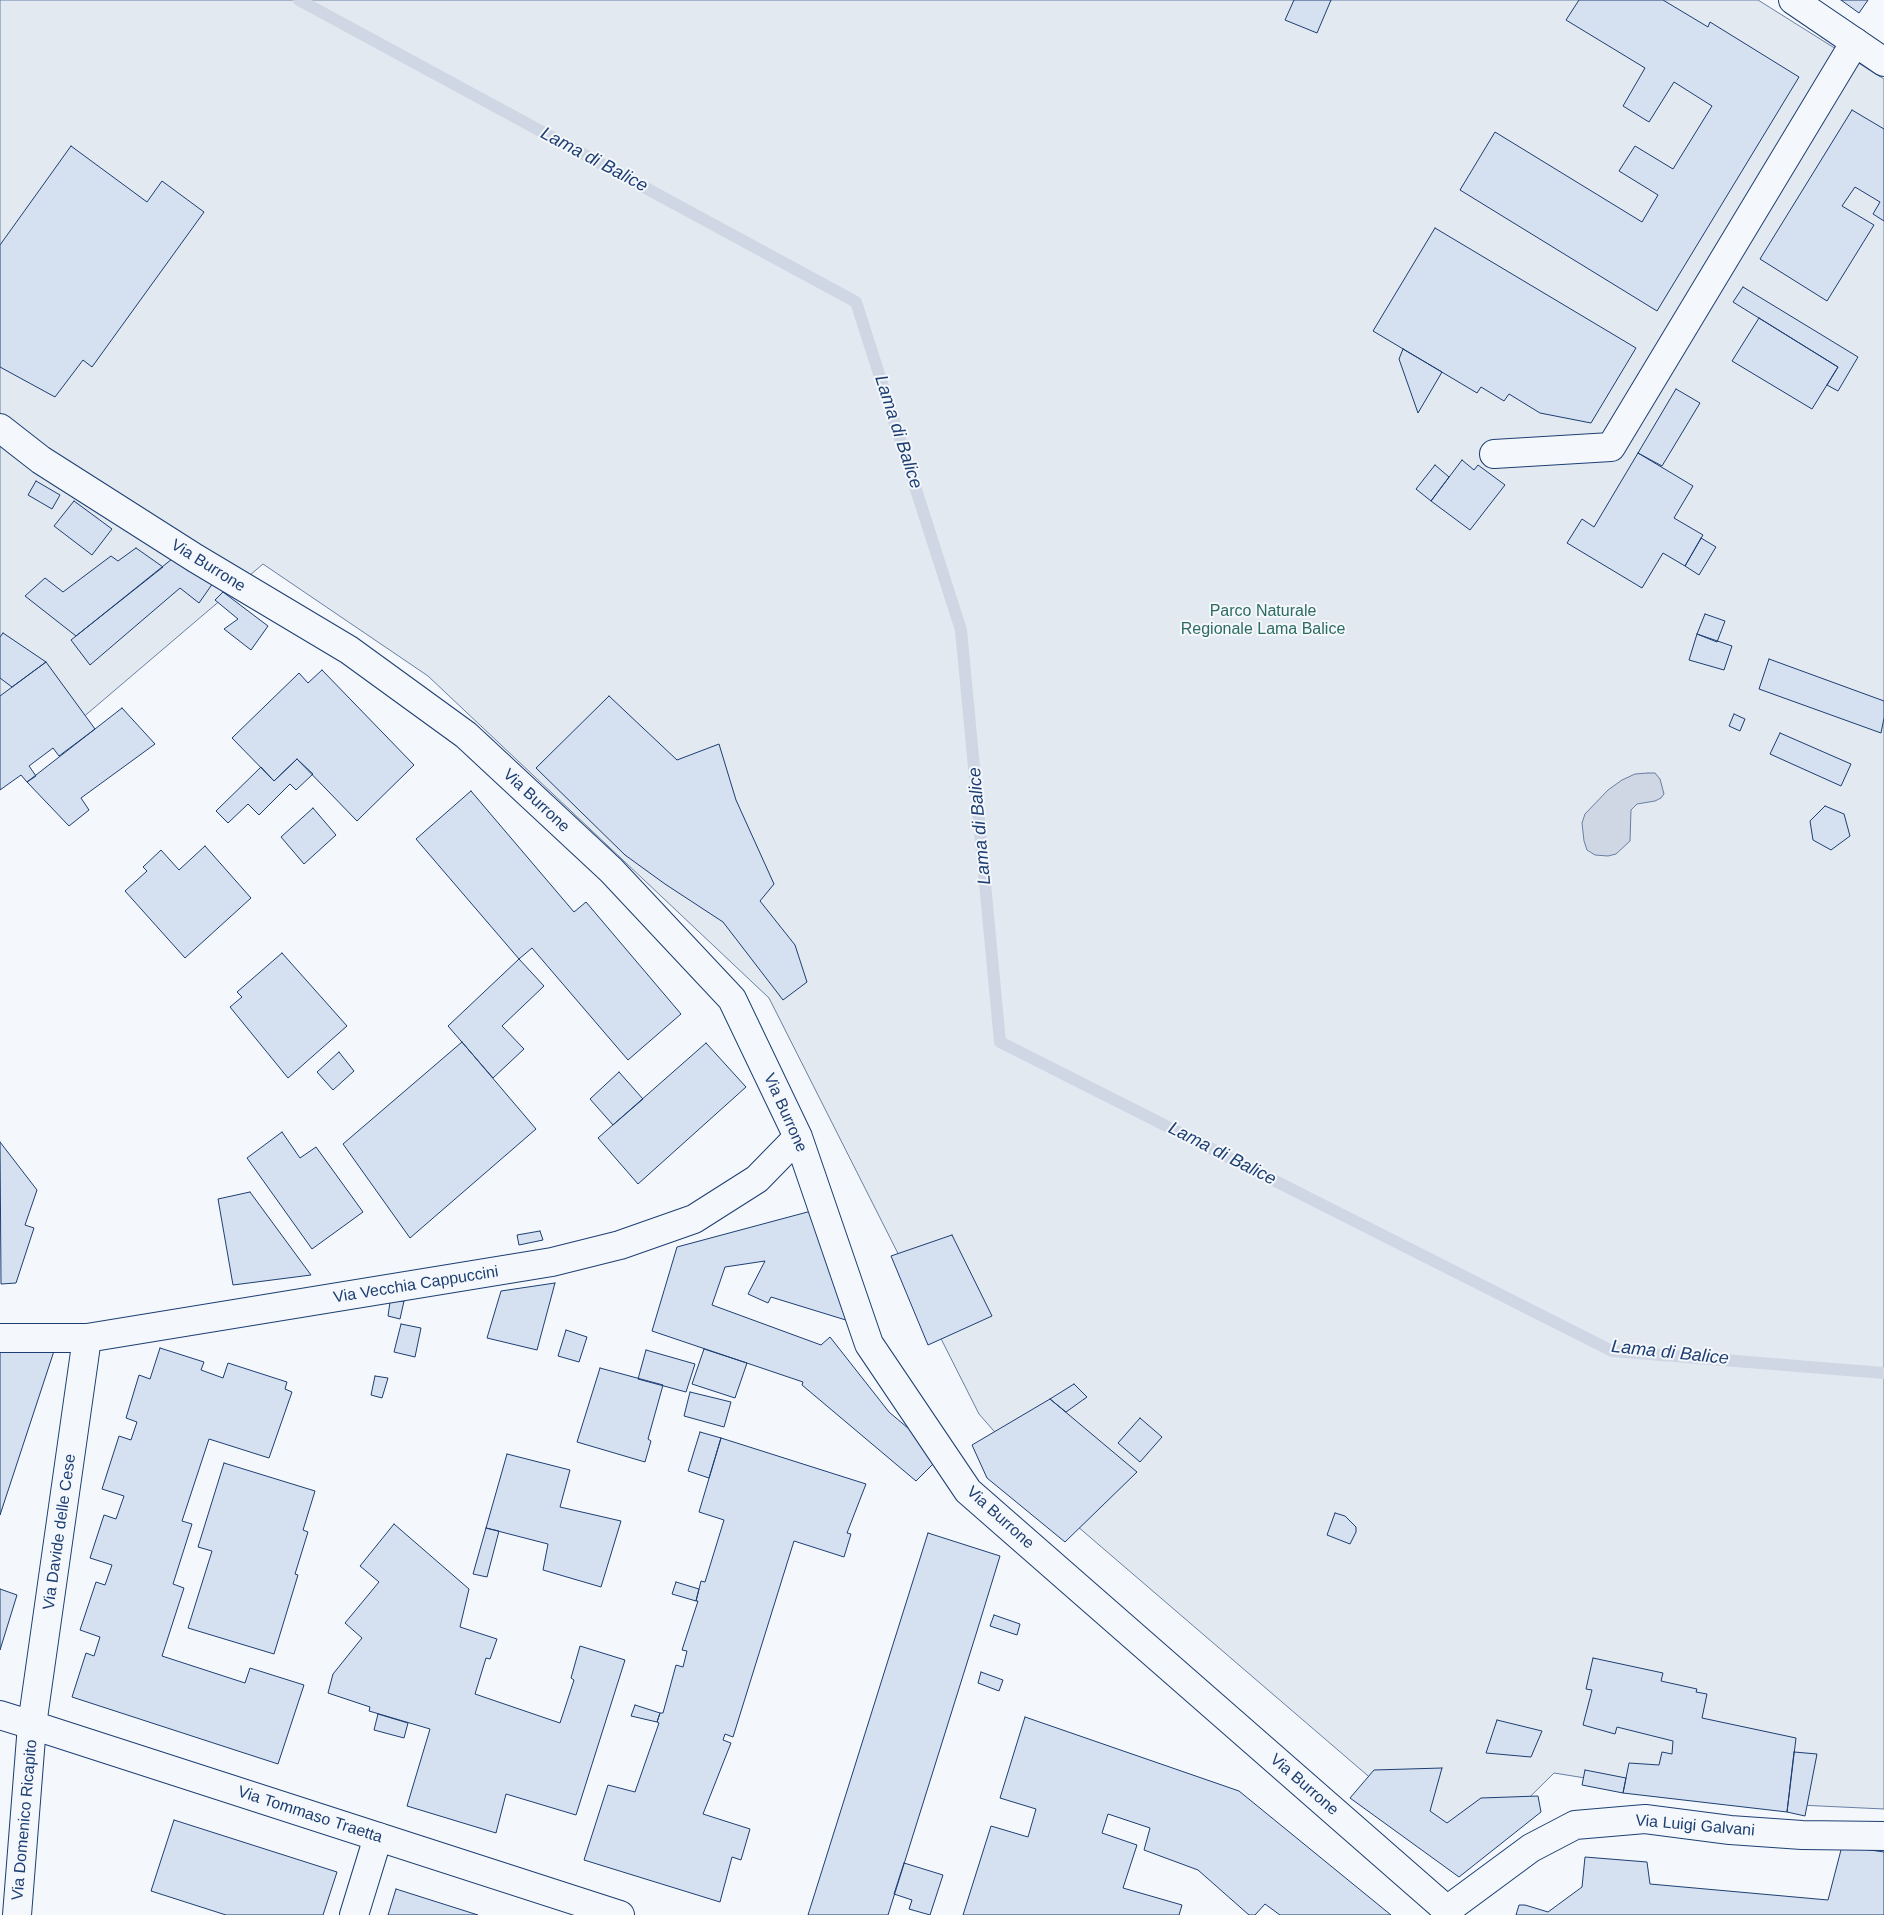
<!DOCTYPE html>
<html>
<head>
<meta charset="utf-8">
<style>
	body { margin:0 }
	canvas { display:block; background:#f4f7fb }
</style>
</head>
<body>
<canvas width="1884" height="1915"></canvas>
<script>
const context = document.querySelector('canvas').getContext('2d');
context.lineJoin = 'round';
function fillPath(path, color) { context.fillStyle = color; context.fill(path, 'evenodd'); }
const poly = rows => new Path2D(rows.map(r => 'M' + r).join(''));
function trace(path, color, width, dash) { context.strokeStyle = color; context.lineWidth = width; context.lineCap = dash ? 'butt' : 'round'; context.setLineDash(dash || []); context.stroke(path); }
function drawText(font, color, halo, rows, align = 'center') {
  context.font = font + ' Arial,sans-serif'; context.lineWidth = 4; context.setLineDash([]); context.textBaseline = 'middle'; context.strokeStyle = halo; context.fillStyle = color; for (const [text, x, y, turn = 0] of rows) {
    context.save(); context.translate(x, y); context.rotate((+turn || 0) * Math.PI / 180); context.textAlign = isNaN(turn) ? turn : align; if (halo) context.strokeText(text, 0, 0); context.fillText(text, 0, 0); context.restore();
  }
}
const green = poly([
	[0,0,1758,0,1884,79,1884,1809,1735,1802,1554,1773,1466,1860,1077,1526,979,1414,769,998,428,676,263,564,0,788,0,0]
]);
const water = poly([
	[1648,773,1655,773,1660,779,1664,794,1661,798,1655,801,1637,804,1631,810,1630,841,1616,854,1608,856,1595,855,1587,850,1584,841,1582,823,1585,814,1608,790,1622,780,1635,774,1648,773]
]);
const stream = poly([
	[299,0,856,302,961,630,1000,1042,1612,1351,1884,1373]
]);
const building = poly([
	[1294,0,1331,0,1317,33,1285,20,1294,0],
	[1579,0,1663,0,1708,27,1710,22,1799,77,1657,311,1460,190,1495,132,1642,222,1658,195,1619,171,1635,146,1673,169,1712,106,1674,82,1649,122,1623,106,1645,68,1566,20,1579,0],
	[1841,0,1868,0,1859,13,1841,0],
	[1852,110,1884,129,1884,221,1873,214,1880,202,1855,187,1842,206,1874,225,1827,301,1760,259,1852,110],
	[71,146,147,202,162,181,204,212,92,367,83,360,55,397,0,367,0,245,71,146],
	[1435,228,1636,348,1591,423,1540,413,1509,394,1504,401,1481,387,1477,393,1373,331,1435,228],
	[1743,287,1858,357,1838,391,1827,385,1838,367,1733,302,1743,287],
	[1759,318,1838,367,1812,409,1732,361,1759,318],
	[1403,349,1442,372,1418,413,1399,359,1403,349],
	[1676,389,1700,403,1662,466,1638,453,1676,389],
	[1638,453,1693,486,1674,518,1703,535,1685,566,1663,553,1642,588,1567,543,1582,519,1594,527,1638,453],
	[1462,460,1474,470,1478,465,1505,485,1470,530,1431,501,1462,460],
	[1435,465,1449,477,1431,501,1416,489,1435,465],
	[36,481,60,495,52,509,28,495,36,481],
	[74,501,112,529,92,555,54,526,74,501],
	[1701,538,1716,547,1699,575,1685,566,1701,538],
	[136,548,163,567,76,636,25,596,45,578,63,592,111,556,118,561,136,548],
	[172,559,213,583,199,603,180,588,90,665,71,640,172,559],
	[223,592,268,626,251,650,224,629,238,619,215,600,223,592],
	[1705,614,1725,621,1717,642,1697,634,1705,614],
	[3,633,46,662,12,687,0,678,0,637,3,633],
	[1697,634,1732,646,1724,670,1689,660,1697,634],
	[1769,659,1884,701,1884,718,1881,733,1759,689,1769,659],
	[46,662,95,729,59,756,53,748,29,766,36,776,27,782,21,775,0,790,0,696,46,662],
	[322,670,414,765,357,821,297,759,274,781,232,738,299,673,308,683,322,670],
	[609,696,677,760,719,744,736,800,774,884,760,901,795,945,807,982,783,1000,723,922,665,884,625,855,536,768,609,696],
	[122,708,155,744,81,798,89,810,69,826,27,782,122,708],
	[1734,714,1745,719,1740,731,1729,726,1734,714],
	[1780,733,1851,764,1841,786,1770,754,1780,733],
	[297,759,313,774,296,790,290,784,259,815,248,804,228,823,216,811,261,767,274,781,297,759],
	[471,791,574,912,586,902,681,1014,628,1060,532,948,519,959,416,839,471,791],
	[1825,806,1844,814,1850,836,1831,850,1813,840,1810,821,1825,806],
	[313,808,336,835,304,864,281,837,313,808],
	[205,846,251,898,185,958,125,891,147,871,143,867,161,850,179,870,205,846],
	[282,953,347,1026,288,1078,230,1007,242,997,237,992,282,953],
	[519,959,544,986,502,1026,524,1049,493,1078,448,1026,519,959],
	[462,1042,536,1129,410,1238,343,1144,462,1042],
	[706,1043,746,1087,638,1184,598,1138,706,1043],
	[339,1052,354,1071,333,1090,317,1072,339,1052],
	[619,1072,643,1099,613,1125,590,1099,619,1072],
	[282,1132,300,1158,316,1147,363,1212,312,1249,247,1158,282,1132],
	[0,1142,37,1190,25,1225,34,1228,16,1283,1,1284,0,1142],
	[250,1192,311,1275,233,1285,218,1199,250,1192],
	[815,1210,849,1321,771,1297,768,1303,748,1294,765,1261,725,1267,712,1305,821,1345,830,1337,889,1412,941,1456,916,1481,802,1385,803,1382,652,1331,677,1247,815,1210],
	[540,1231,543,1240,519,1245,517,1235,540,1231],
	[952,1235,992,1316,928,1345,891,1256,952,1235],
	[555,1283,537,1350,487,1338,501,1291,555,1283],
	[404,1301,400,1319,388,1316,390,1302,404,1301],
	[401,1324,421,1328,415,1357,394,1352,401,1324],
	[566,1330,587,1337,579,1362,558,1356,566,1330],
	[160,1348,204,1362,201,1370,223,1378,228,1363,287,1382,285,1389,292,1392,269,1458,209,1439,182,1521,192,1524,173,1584,184,1588,162,1656,245,1683,250,1668,304,1685,278,1764,72,1697,86,1653,94,1656,100,1637,80,1630,96,1582,105,1585,112,1565,90,1558,104,1515,116,1519,124,1496,102,1489,119,1436,131,1440,137,1422,126,1418,139,1375,150,1379,160,1348],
	[0,1349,54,1351,0,1515,0,1349],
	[704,1349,747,1363,735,1398,692,1384,704,1349],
	[646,1350,695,1364,686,1392,638,1379,646,1350],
	[600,1368,663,1385,648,1439,651,1441,645,1462,577,1442,600,1368],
	[375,1376,388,1378,382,1398,371,1395,375,1376],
	[1074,1384,1087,1397,1066,1412,1050,1399,1074,1384],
	[690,1392,731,1402,724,1427,684,1416,690,1392],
	[1050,1399,1137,1472,1065,1542,987,1478,972,1445,1050,1399],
	[1140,1418,1162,1437,1140,1462,1118,1443,1140,1418],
	[700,1432,721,1438,709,1478,688,1471,700,1432],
	[721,1438,866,1484,847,1533,851,1534,844,1557,794,1541,733,1737,725,1734,723,1740,731,1743,703,1814,750,1829,741,1860,732,1857,720,1902,584,1860,608,1785,635,1792,659,1723,657,1722,660,1713,663,1713,676,1665,683,1667,687,1651,682,1650,698,1601,696,1601,701,1581,705,1582,724,1520,699,1512,721,1438],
	[507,1454,570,1470,560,1507,621,1521,601,1587,543,1570,548,1544,486,1528,507,1454],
	[224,1463,315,1491,303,1530,308,1532,295,1574,298,1575,274,1654,188,1628,212,1551,198,1547,224,1463],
	[1335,1513,1345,1516,1356,1527,1356,1532,1350,1544,1327,1535,1335,1513],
	[394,1524,469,1589,460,1627,497,1639,490,1659,486,1658,475,1694,560,1723,574,1680,571,1678,580,1646,625,1660,576,1815,506,1794,496,1833,407,1806,430,1729,369,1711,370,1707,328,1693,333,1674,362,1638,345,1623,379,1582,360,1566,394,1524],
	[486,1528,499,1531,487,1577,473,1574,486,1528],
	[928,1533,1000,1556,977,1631,888,1915,808,1915,928,1533],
	[676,1582,699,1589,696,1601,672,1594,676,1582],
	[0,1589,17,1595,0,1650,0,1589],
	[994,1615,1020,1624,1017,1635,990,1626,994,1615],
	[1593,1658,1663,1673,1661,1681,1697,1689,1696,1692,1707,1694,1702,1718,1796,1738,1787,1812,1623,1793,1629,1763,1659,1765,1662,1752,1672,1754,1673,1741,1617,1727,1615,1734,1583,1725,1592,1690,1586,1689,1593,1658],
	[981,1672,1003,1680,999,1691,978,1683,981,1672],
	[635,1705,660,1713,657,1722,631,1716,635,1705],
	[378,1714,408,1723,404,1738,374,1730,378,1714],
	[1025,1717,1239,1791,1391,1915,1280,1915,1265,1904,1255,1915,1249,1915,1198,1870,1144,1850,1150,1828,1108,1814,1102,1833,1137,1845,1123,1888,1182,1905,1179,1915,963,1915,991,1826,1028,1837,1036,1809,1000,1798,1025,1717],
	[1497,1720,1542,1731,1531,1757,1486,1753,1497,1720],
	[1794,1752,1817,1754,1805,1816,1787,1812,1794,1752],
	[1442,1768,1430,1811,1447,1823,1481,1798,1538,1796,1541,1812,1459,1877,1350,1798,1374,1770,1442,1768],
	[1585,1770,1626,1778,1623,1793,1582,1785,1585,1770],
	[174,1820,337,1872,323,1915,226,1915,151,1891,174,1820],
	[1842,1846,1884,1852,1884,1915,1516,1915,1519,1905,1525,1905,1548,1912,1582,1887,1585,1857,1647,1862,1650,1884,1828,1900,1842,1846],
	[904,1863,943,1875,930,1915,909,1909,912,1900,894,1894,904,1863],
	[396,1889,478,1915,388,1915,396,1889]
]);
const minor = poly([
	[0,428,41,460,195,558,349,650,466,735,611,870,732,999,798,1137,869,1344,968,1491,1447,1910],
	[1494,454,1611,447,1855,42],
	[0,1338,87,1338,552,1262,620,1245,694,1219,757,1179,798,1137],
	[0,1715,32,1725,87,1338],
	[354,1915,378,1837],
	[1445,1915,1447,1910,1531,1848,1575,1825,1645,1819,1730,1830,1802,1835,1884,1836]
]);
const tertiary = poly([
	[1793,0,1884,62],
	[17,1915,32,1725,620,1915]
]);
const streetNames = [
	["Via Burrone",208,566,32],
	["Via Burrone",536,801,43],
	["Via Burrone",785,1113,66],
	["Via Vecchia Cappuccini",416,1285,-9],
	["Via Burrone",1000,1518,42],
	["Via Davide delle Cese",60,1532,-82],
	["Via Burrone",1304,1785,41],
	["Via Tommaso Traetta",310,1815,18],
	["Via Domenico Ricapito",25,1820,-85],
	["Via Luigi Galvani",1695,1826,5]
];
const parkNames = [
	["Parco Naturale",1263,612],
	["Regionale Lama Balice",1263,630]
];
const waterNames = [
	["Lama di Balice",594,160,28],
	["Lama di Balice",898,432,72],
	["Lama di Balice",980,826,-95],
	["Lama di Balice",1222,1154,27],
	["Lama di Balice",1670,1353,6]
];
fillPath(green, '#e3e9f0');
trace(green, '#687fa3', 1);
fillPath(water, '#cfd7e4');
trace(water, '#687fa3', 1);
trace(stream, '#cfd7e4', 12);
fillPath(building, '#d5e0f0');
trace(building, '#1d3f73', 1);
trace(minor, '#1d3f73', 30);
trace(tertiary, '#1d3f73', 30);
trace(minor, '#f4f7fb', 28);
trace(tertiary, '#f4f7fb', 28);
drawText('16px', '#1d3f73', '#f4f7fb', streetNames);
drawText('16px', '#2c6c60', '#f4f7fb', parkNames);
drawText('italic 18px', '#1d3f73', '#f4f7fb', waterNames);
</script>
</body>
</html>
